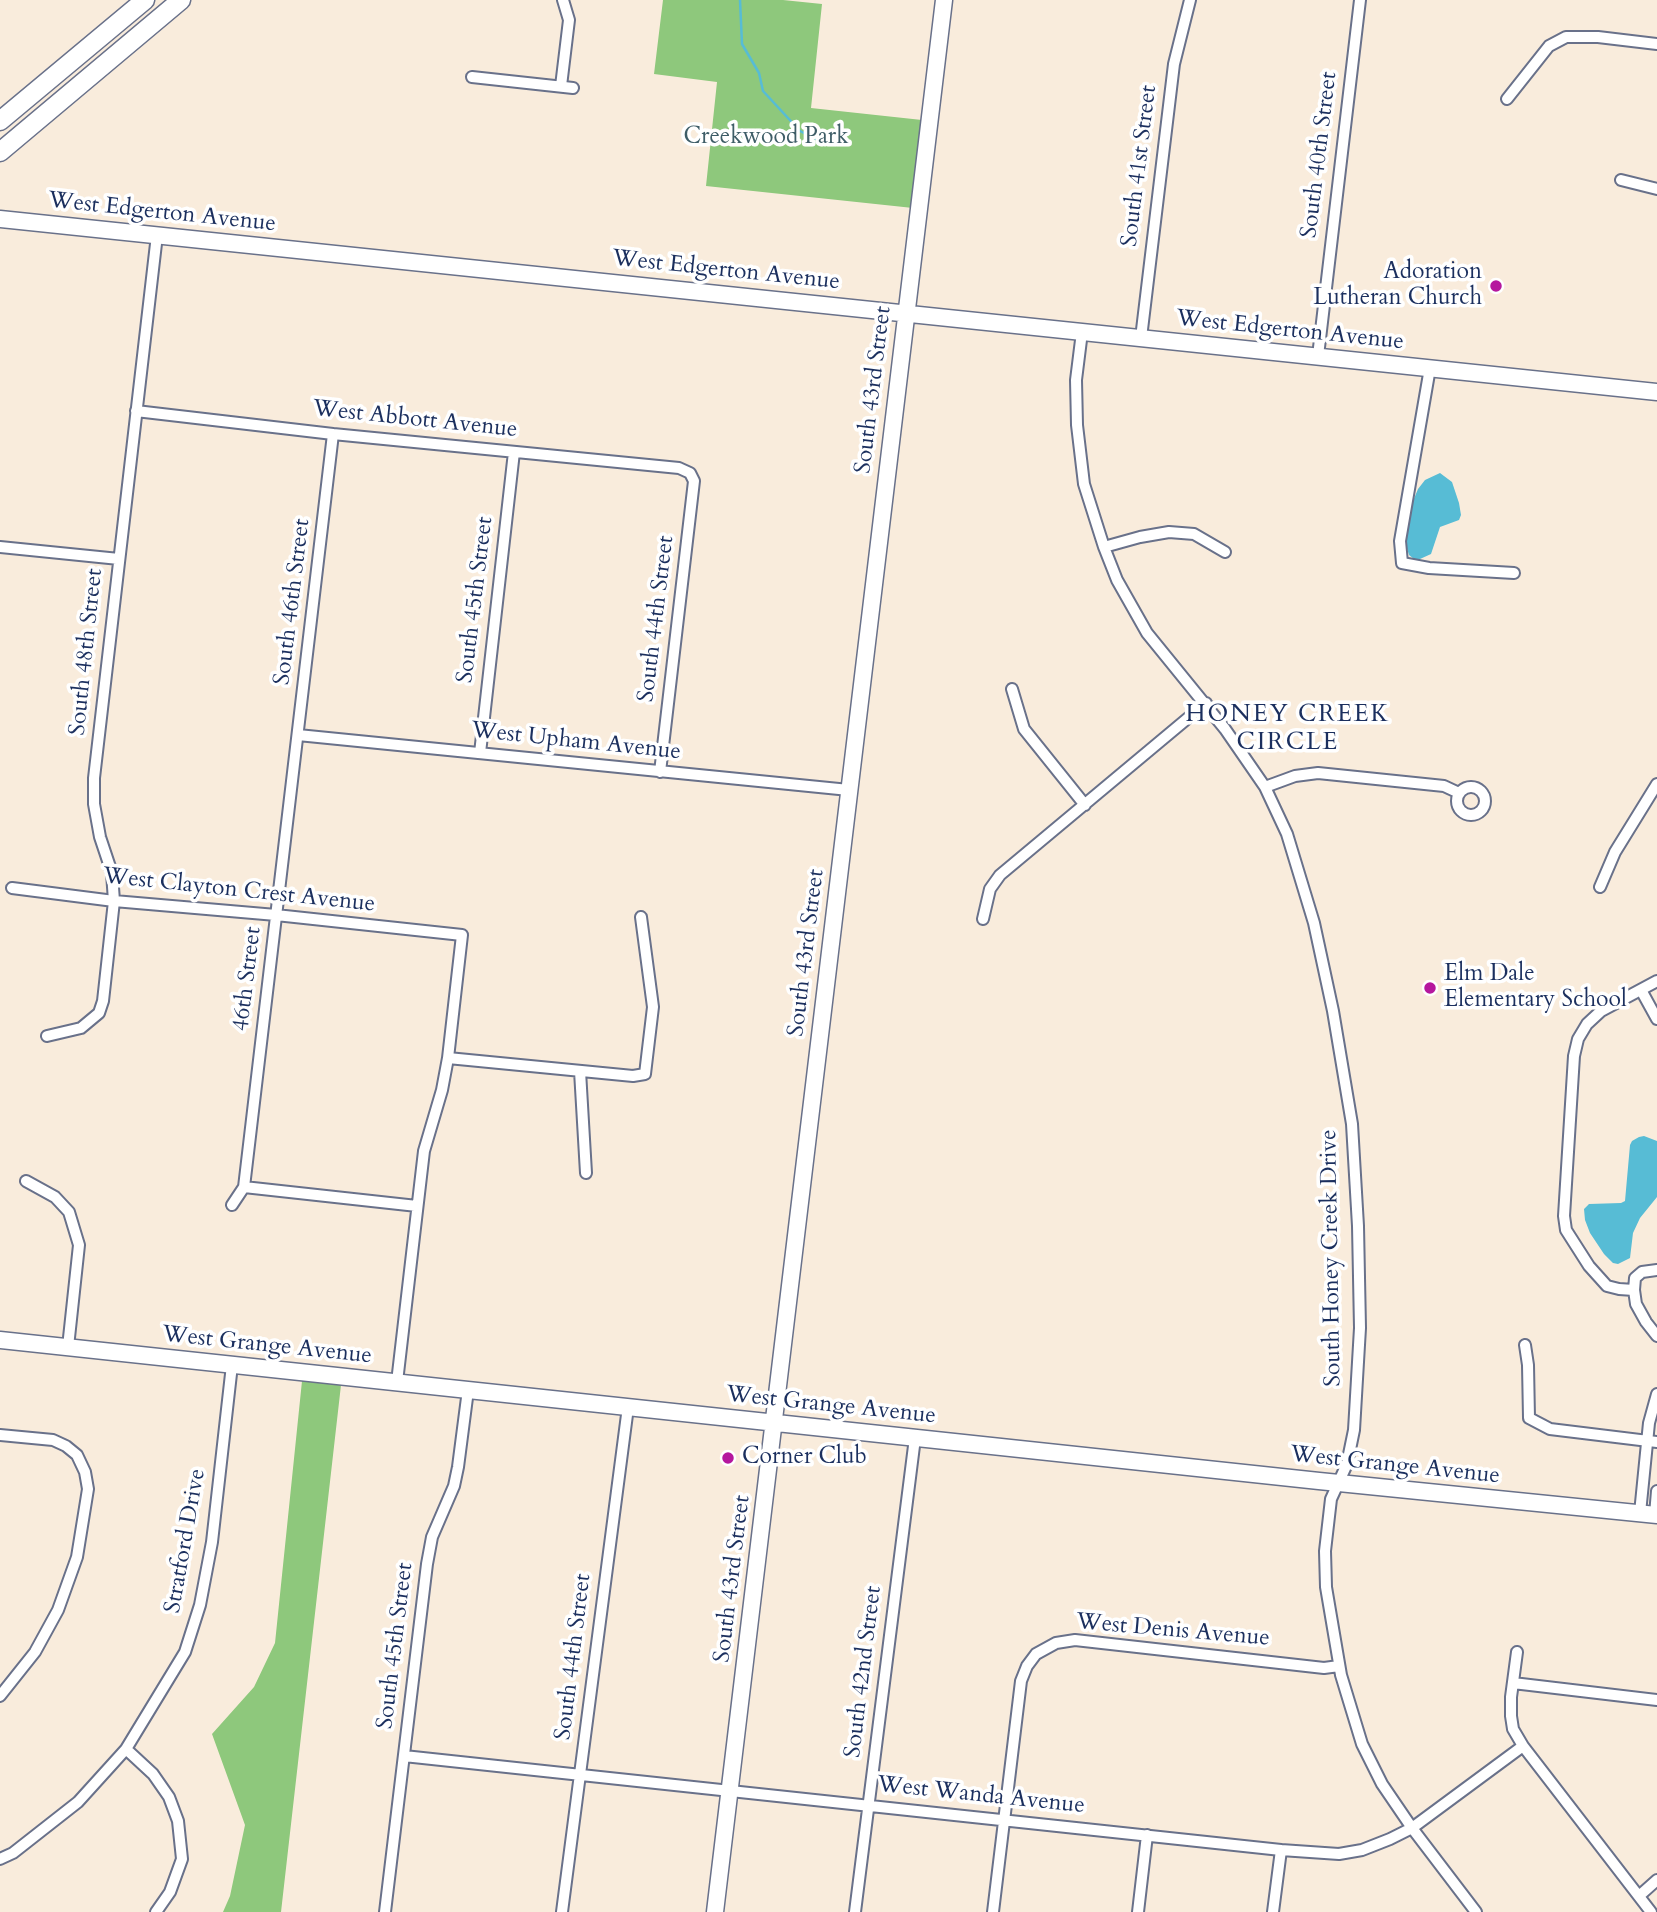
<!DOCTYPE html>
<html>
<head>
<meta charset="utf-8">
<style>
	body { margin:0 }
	canvas { display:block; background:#f9ecdc }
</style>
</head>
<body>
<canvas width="1657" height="1912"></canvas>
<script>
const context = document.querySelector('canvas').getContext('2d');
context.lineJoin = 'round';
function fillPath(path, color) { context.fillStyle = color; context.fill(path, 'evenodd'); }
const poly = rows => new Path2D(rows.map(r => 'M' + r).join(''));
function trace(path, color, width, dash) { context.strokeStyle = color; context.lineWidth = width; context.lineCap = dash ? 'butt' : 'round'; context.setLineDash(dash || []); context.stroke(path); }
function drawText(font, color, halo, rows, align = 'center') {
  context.font = font + ' Cardo,serif'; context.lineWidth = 7; context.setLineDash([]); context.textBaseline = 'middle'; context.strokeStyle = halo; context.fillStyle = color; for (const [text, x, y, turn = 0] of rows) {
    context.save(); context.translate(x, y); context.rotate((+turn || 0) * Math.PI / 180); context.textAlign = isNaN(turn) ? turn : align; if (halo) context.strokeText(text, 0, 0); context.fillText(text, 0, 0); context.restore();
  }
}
const green = poly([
	[663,0,783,0,822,4,811,108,922,120,913,208,706,186,717,82,654,74],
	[302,1381,341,1385,281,1912,223,1912,230,1896,245,1825,212,1734,254,1687,275,1643]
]);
const water = poly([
	[1440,473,1452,482,1459,503,1461,515,1459,520,1440,527,1431,554,1420,559,1414,559,1409,555,1405,542,1413,501,1418,489,1425,480],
	[1644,1136,1657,1141,1657,1197,1640,1218,1633,1233,1630,1258,1618,1264,1613,1263,1604,1254,1590,1233,1585,1220,1584,1209,1589,1204,1621,1203,1625,1201,1630,1145,1632,1141,1639,1137]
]);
const stream = poly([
	[740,0,742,44,759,73,763,91,800,131,816,139,839,144]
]);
const street = poly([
	[472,77,573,88],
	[561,86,569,20,563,0],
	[1507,99,1549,46,1566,37,1598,37,1657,44],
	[1621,180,1657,189],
	[1082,332,1076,380,1077,425,1084,484,1104,547,1117,580,1147,633,1225,729,1265,787,1287,834,1314,923,1333,1011,1352,1124,1358,1226,1360,1328,1354,1430,1347,1464,1331,1499,1325,1551,1326,1587,1341,1675,1362,1744,1382,1784,1412,1828,1476,1912],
	[1141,338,1174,64,1190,0],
	[1318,356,1360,0],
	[1430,368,1400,541,1402,563,1429,568,1514,573],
	[136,411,333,434,679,468,690,473,694,481,660,772],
	[0,547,119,559],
	[1104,547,1140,537,1169,532,1194,534,1225,552],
	[1012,689,1024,729,1085,805],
	[298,735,849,790],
	[480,753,514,452],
	'1457 801a14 14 0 1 1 28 0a14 14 0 1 1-28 0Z',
	[1265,787,1295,776,1318,773,1444,786,1459,793],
	[1600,887,1615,852,1657,784],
	[12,888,114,901,276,915,462,935,448,1058,442,1090,424,1151,397,1382],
	[983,919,990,889,1000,875,1206,703],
	[1641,990,1657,1019],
	[47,1036,81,1028,99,1013,103,1001,114,901,112,873,100,837,94,804,94,778,157,235],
	[448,1058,633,1076,645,1074,653,1007,641,917],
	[580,1071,586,1173],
	[26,1181,55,1197,69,1212,79,1245,68,1347],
	[244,1187,417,1206],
	[232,1205,244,1187,333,434],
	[1657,1270,1642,1272,1635,1278,1634,1290,1636,1304,1646,1322,1657,1336],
	[1634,1290,1619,1289,1607,1286,1589,1266,1566,1230,1564,1216,1574,1056,1578,1039,1587,1024,1601,1011,1657,981],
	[1525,1345,1528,1365,1529,1418,1550,1429,1657,1442],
	[0,1435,53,1440,66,1446,77,1455,85,1472,88,1489,77,1557,58,1610,35,1652,0,1696],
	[1640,1513,1649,1423,1657,1394],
	[1655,1515,1657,1491],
	[1517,1652,1511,1697,1511,1716,1513,1729,1523,1746,1651,1912],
	[1513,1683,1657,1700],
	[126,1749,153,1774,169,1797,178,1821,182,1859,170,1892,156,1912],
	[404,1756,1281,1850,1339,1854,1362,1850,1390,1839,1412,1828,1523,1746],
	[0,1859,13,1853,78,1802,126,1749,185,1652,200,1605,212,1542,232,1365],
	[1639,1896,1657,1880],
	[385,1912,427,1564,432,1537,454,1486,458,1467,468,1390],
	[562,1912,628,1407],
	[855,1912,915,1438],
	[993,1912,1021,1681,1027,1666,1036,1654,1056,1643,1075,1640,1324,1668,1339,1666],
	[1138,1912,1147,1835],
	[1273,1912,1281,1850]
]);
const secondary = poly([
	[0,219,1657,392],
	[0,1340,1319,1481,1657,1515],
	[715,1912,944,0]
]);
const primary = poly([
	[0,121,145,0],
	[0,152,181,0]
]);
const markers = [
	[1496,286,7,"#b5179e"],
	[1430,988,7,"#b5179e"],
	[728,1458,7,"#b5179e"]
];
const parkNames = [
	["Creekwood Park",766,138]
];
const streetNames = [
	["South 40th Street",1320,155,-83],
	["South 41st Street",1140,166,-83],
	["West Edgerton Avenue",162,213,6],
	["West Edgerton Avenue",726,271,6],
	["West Edgerton Avenue",1290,331,6],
	["South 43rd Street",874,390,-83],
	["West Abbott Avenue",415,420,6],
	["South 45th Street",476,600,-83],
	["South 46th Street",293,602,-83],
	["South 44th Street",657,619,-83],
	["South 48th Street",87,652,-84],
	["West Upham Avenue",576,742,6],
	["West Clayton Crest Avenue",239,891,6],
	["South 43rd Street",807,953,-83],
	["46th Street",248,979,-83],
	["South Honey Creek Drive",1332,1258,-91],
	["West Grange Avenue",267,1346,6],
	["West Grange Avenue",831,1406,6],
	["West Grange Avenue",1395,1466,6],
	["Stratford Drive",186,1541,-80],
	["South 43rd Street",733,1579,-83],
	["West Denis Avenue",1173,1631,5],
	["South 45th Street",396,1646,-83],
	["South 44th Street",574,1657,-83],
	["South 42nd Street",864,1672,-83],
	["West Wanda Avenue",981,1796,6]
];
const poiNames = [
	["Adoration",1482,273,"right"],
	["Lutheran Church",1482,299,"right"],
	["Elm Dale",1444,975],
	["Elementary School",1444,1001],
	["Corner Club",742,1458]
];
const neighbourhoodNames = [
	["HONEY CREEK",1288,715],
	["CIRCLE",1288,743]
];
fillPath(green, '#8ec87c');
fillPath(water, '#57bcd5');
trace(stream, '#57bcd5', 2.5);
trace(street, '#69718a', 14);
trace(secondary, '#69718a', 19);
trace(primary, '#69718a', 21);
trace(street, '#fff', 10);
trace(secondary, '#fff', 16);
trace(primary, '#fff', 18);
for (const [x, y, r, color] of markers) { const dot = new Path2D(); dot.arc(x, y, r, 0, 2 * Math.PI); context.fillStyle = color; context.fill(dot); trace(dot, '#fff', 2.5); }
drawText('23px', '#3e5d67', '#fff', parkNames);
drawText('23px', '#1b2f5e', '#fff', streetNames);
drawText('23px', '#1b2f5e', '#fff', poiNames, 'left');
context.letterSpacing = '2px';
drawText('24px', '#1b2f5e', '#fff', neighbourhoodNames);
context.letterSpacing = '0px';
</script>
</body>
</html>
